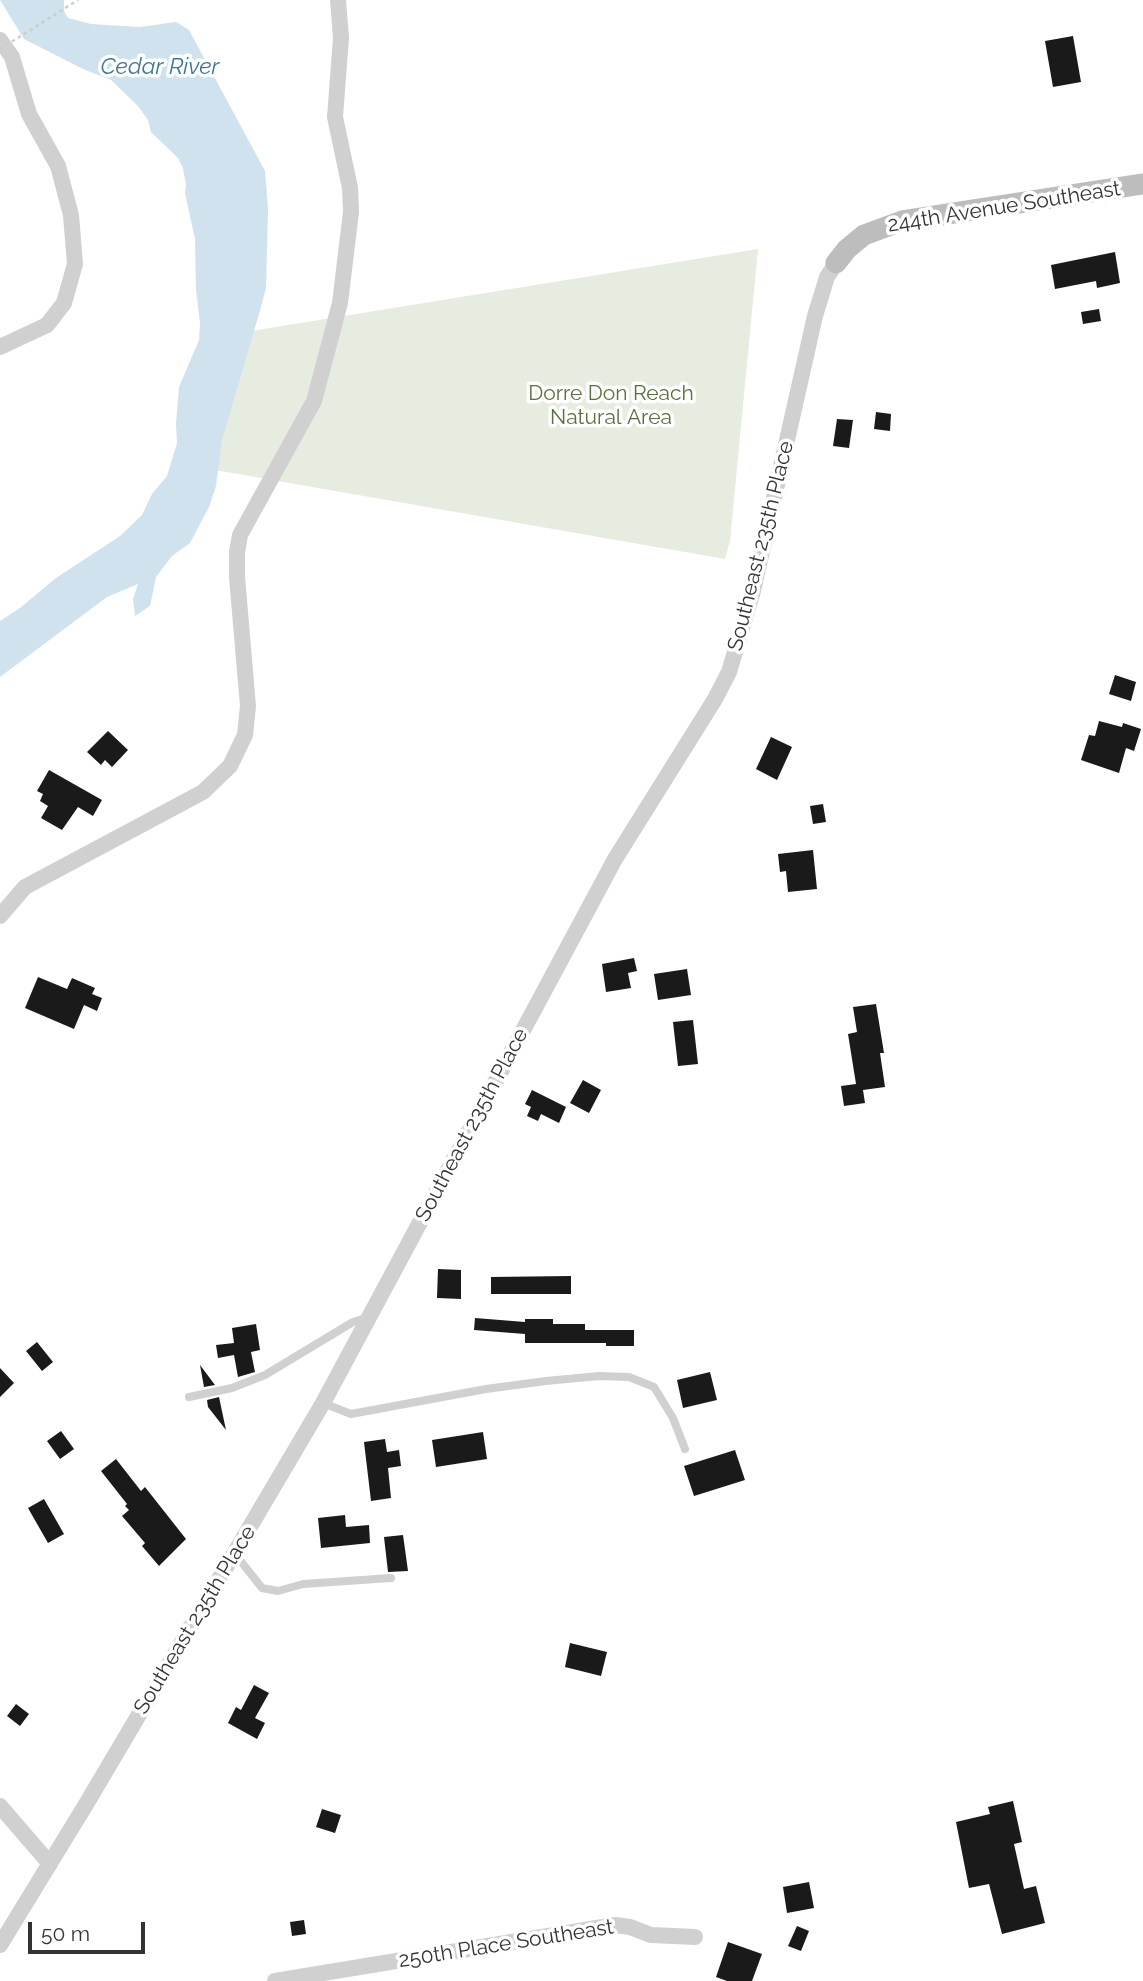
<!DOCTYPE html>
<html>
<head>
<meta charset="utf-8">
<style>
	body { margin:0 }
	#map { position:relative; width:1143px; height:1981px; overflow:hidden; background:#fff; font-family:Raleway,sans-serif }
	canvas { display:block }
	.scale { position:absolute; left:28px; top:1922px; width:117px; height:32px; box-sizing:border-box; border:4px solid #333; border-top:0; padding-left:9px; font-size:21px; line-height:24px; white-space:nowrap; color:#333; -webkit-text-stroke:5px #fff; paint-order:stroke }
</style>
</head>
<body>
<div id="map">
<canvas width="1143" height="1981"></canvas>
<div class="scale">50 m</div>
</div>
<script>
const context = document.querySelector('canvas').getContext('2d');
context.lineJoin = 'round';
function fillPath(path, color) { context.fillStyle = color; context.fill(path, 'evenodd'); }
const poly = rows => new Path2D(rows.map(r => 'M' + r).join(''));
function trace(path, color, width, dash) { context.strokeStyle = color; context.lineWidth = width; context.lineCap = dash ? 'butt' : 'round'; context.setLineDash(dash || []); context.stroke(path); }
function drawText(font, color, halo, rows, align = 'center') {
  context.font = font + ' Raleway,sans-serif'; context.lineWidth = 7; context.setLineDash([]); context.textBaseline = 'middle'; context.strokeStyle = halo; context.fillStyle = color; for (const [text, x, y, turn = 0] of rows) {
    context.save(); context.translate(x, y); context.rotate((+turn || 0) * Math.PI / 180); context.textAlign = isNaN(turn) ? turn : align; if (halo) context.strokeText(text, 0, 0); context.fillText(text, 0, 0); context.restore();
  }
}
const green = poly([
	[758,249,730,541,725,559,215,470,218,441,251,331]
]);
const water = poly([
	[0,0,64,0,64,11,68,18,91,24,140,27,176,22,189,30,265,171,268,209,266,288,261,307,222,440,216,486,209,507,190,543,172,556,156,577,150,606,135,616,133,599,138,584,107,597,0,677,0,621,20,608,56,578,120,536,142,515,152,494,167,476,177,443,176,424,179,387,199,340,200,323,196,290,195,239,185,193,186,185,183,168,178,158,151,132,148,120,138,106,111,80,83,69,24,39]
]);
const building = poly([
	[1073,36,1081,82,1053,87,1045,41],
	[1115,252,1120,283,1097,288,1096,281,1055,289,1051,265],
	[1099,309,1101,321,1083,324,1081,312],
	[876,412,891,414,890,431,874,429],
	[837,419,853,420,849,448,833,446],
	[1115,675,1136,682,1131,701,1109,694],
	[1099,721,1122,727,1123,723,1141,729,1134,751,1126,748,1119,773,1081,760,1089,735,1095,736],
	[108,731,128,750,112,767,105,760,101,765,87,752],
	[771,737,792,747,777,780,756,769],
	[49,770,102,800,93,816,78,807,62,830,41,818,48,806,40,801,43,794,37,791],
	[823,804,826,822,813,824,810,806],
	[813,850,817,889,788,892,786,871,780,872,778,854],
	[634,958,637,971,628,973,631,988,606,992,602,964],
	[687,969,691,995,658,1000,654,974],
	[38,977,67,989,72,978,95,988,92,994,102,998,97,1011,84,1005,74,1029,25,1008],
	[876,1004,884,1053,880,1053,885,1087,863,1090,865,1103,844,1106,841,1086,856,1084,848,1034,857,1032,853,1007],
	[693,1020,698,1064,678,1066,673,1022],
	[583,1080,601,1090,589,1113,570,1103],
	[532,1090,566,1107,559,1123,541,1114,538,1121,527,1116,531,1107,525,1104],
	[438,1269,461,1270,461,1299,437,1298],
	[571,1276,571,1294,491,1294,491,1277],
	[475,1318,525,1322,525,1319,553,1319,553,1324,585,1324,585,1330,634,1330,634,1346,606,1346,606,1343,525,1343,525,1334,474,1330],
	[256,1324,260,1350,251,1352,255,1372,238,1377,234,1355,218,1358,216,1345,234,1343,232,1328],
	[37,1342,53,1362,42,1371,26,1351],
	[200,1365,215,1385,204,1387],
	[0,1368,14,1383,0,1397],
	[710,1372,717,1400,683,1408,677,1380],
	[219,1397,226,1430,208,1407,207,1400],
	[61,1431,74,1449,60,1459,47,1441],
	[483,1432,487,1459,436,1467,432,1440],
	[385,1439,387,1452,399,1450,401,1466,388,1468,391,1498,371,1501,364,1442],
	[735,1450,745,1480,694,1496,684,1466],
	[116,1459,141,1491,145,1487,186,1539,159,1566,142,1546,145,1543,122,1516,129,1510,125,1506,127,1504,101,1471],
	[44,1499,64,1534,48,1543,28,1508],
	[345,1515,346,1527,369,1525,370,1543,321,1548,318,1518],
	[403,1535,408,1571,388,1572,384,1537],
	[570,1643,607,1652,601,1676,565,1667],
	[254,1685,269,1693,255,1718,265,1723,257,1739,228,1723,236,1707,241,1710],
	[16,1704,29,1714,20,1726,7,1716],
	[1013,1801,1022,1842,1014,1844,1024,1889,1036,1886,1045,1923,1002,1934,989,1884,969,1888,956,1822,990,1814,988,1807],
	[322,1809,341,1815,335,1833,316,1827],
	[809,1882,814,1908,787,1913,783,1887],
	[304,1920,306,1934,292,1936,290,1922],
	[797,1926,809,1931,801,1951,788,1946],
	[728,1942,762,1954,752,1981,727,1981,716,1977]
]);
const lane = poly([
	[189,1397,232,1388,265,1375,353,1322,366,1318],
	[323,1403,351,1414,486,1389,546,1381,599,1376,629,1377,654,1387,673,1418,685,1449],
	[235,1554,262,1588,278,1591,303,1584,391,1578]
]);
const street = poly([
	[0,40,12,57,29,114,58,166,71,215,75,264,64,303,47,325,0,347],
	[0,916,25,887,203,792,230,766,245,735,248,706,237,577,237,552,240,535,314,401,340,303,351,212,350,188,335,117,341,38,338,0],
	[0,1806,50,1864],
	[0,1945,88,1801,323,1403,615,859,715,699,729,672,753,591,815,316,827,277,836,263],
	[275,1981,615,1925,630,1927,651,1935,695,1937]
]);
const secondary = poly([
	[836,263,847,249,864,235,902,221,1143,184]
]);
const pathBridge = poly([
	[0,49,78,0]
]);
const streetNames = [
	["244th Avenue Southeast",1004,207,-9],
	["Southeast 235th Place",761,546,-76],
	["Southeast 235th Place",472,1125,-62],
	["Southeast 235th Place",195,1620,-59],
	["250th Place Southeast",506,1944,-9]
];
const parkNames = [
	["Dorre Don Reach",611,394],
	["Natural Area",611,418]
];
const waterNames = [
	["Cedar River",160,67]
];
fillPath(green, '#e6ecdf');
fillPath(water, '#cfe2ee');
fillPath(building, '#1a1a1a');
trace(lane, '#d0d0d0', 8);
trace(street, '#d0d0d0', 16);
trace(secondary, '#bdbdbd', 21);
trace(pathBridge, '#cdcdcd', 2.5, [3.5, 3.5]);
drawText('21px', '#333', '#fff', streetNames);
drawText('21px', '#56703f', '#fff', parkNames);
drawText('italic 23px', '#3f7597', '#fff', waterNames);
</script>
</body>
</html>
